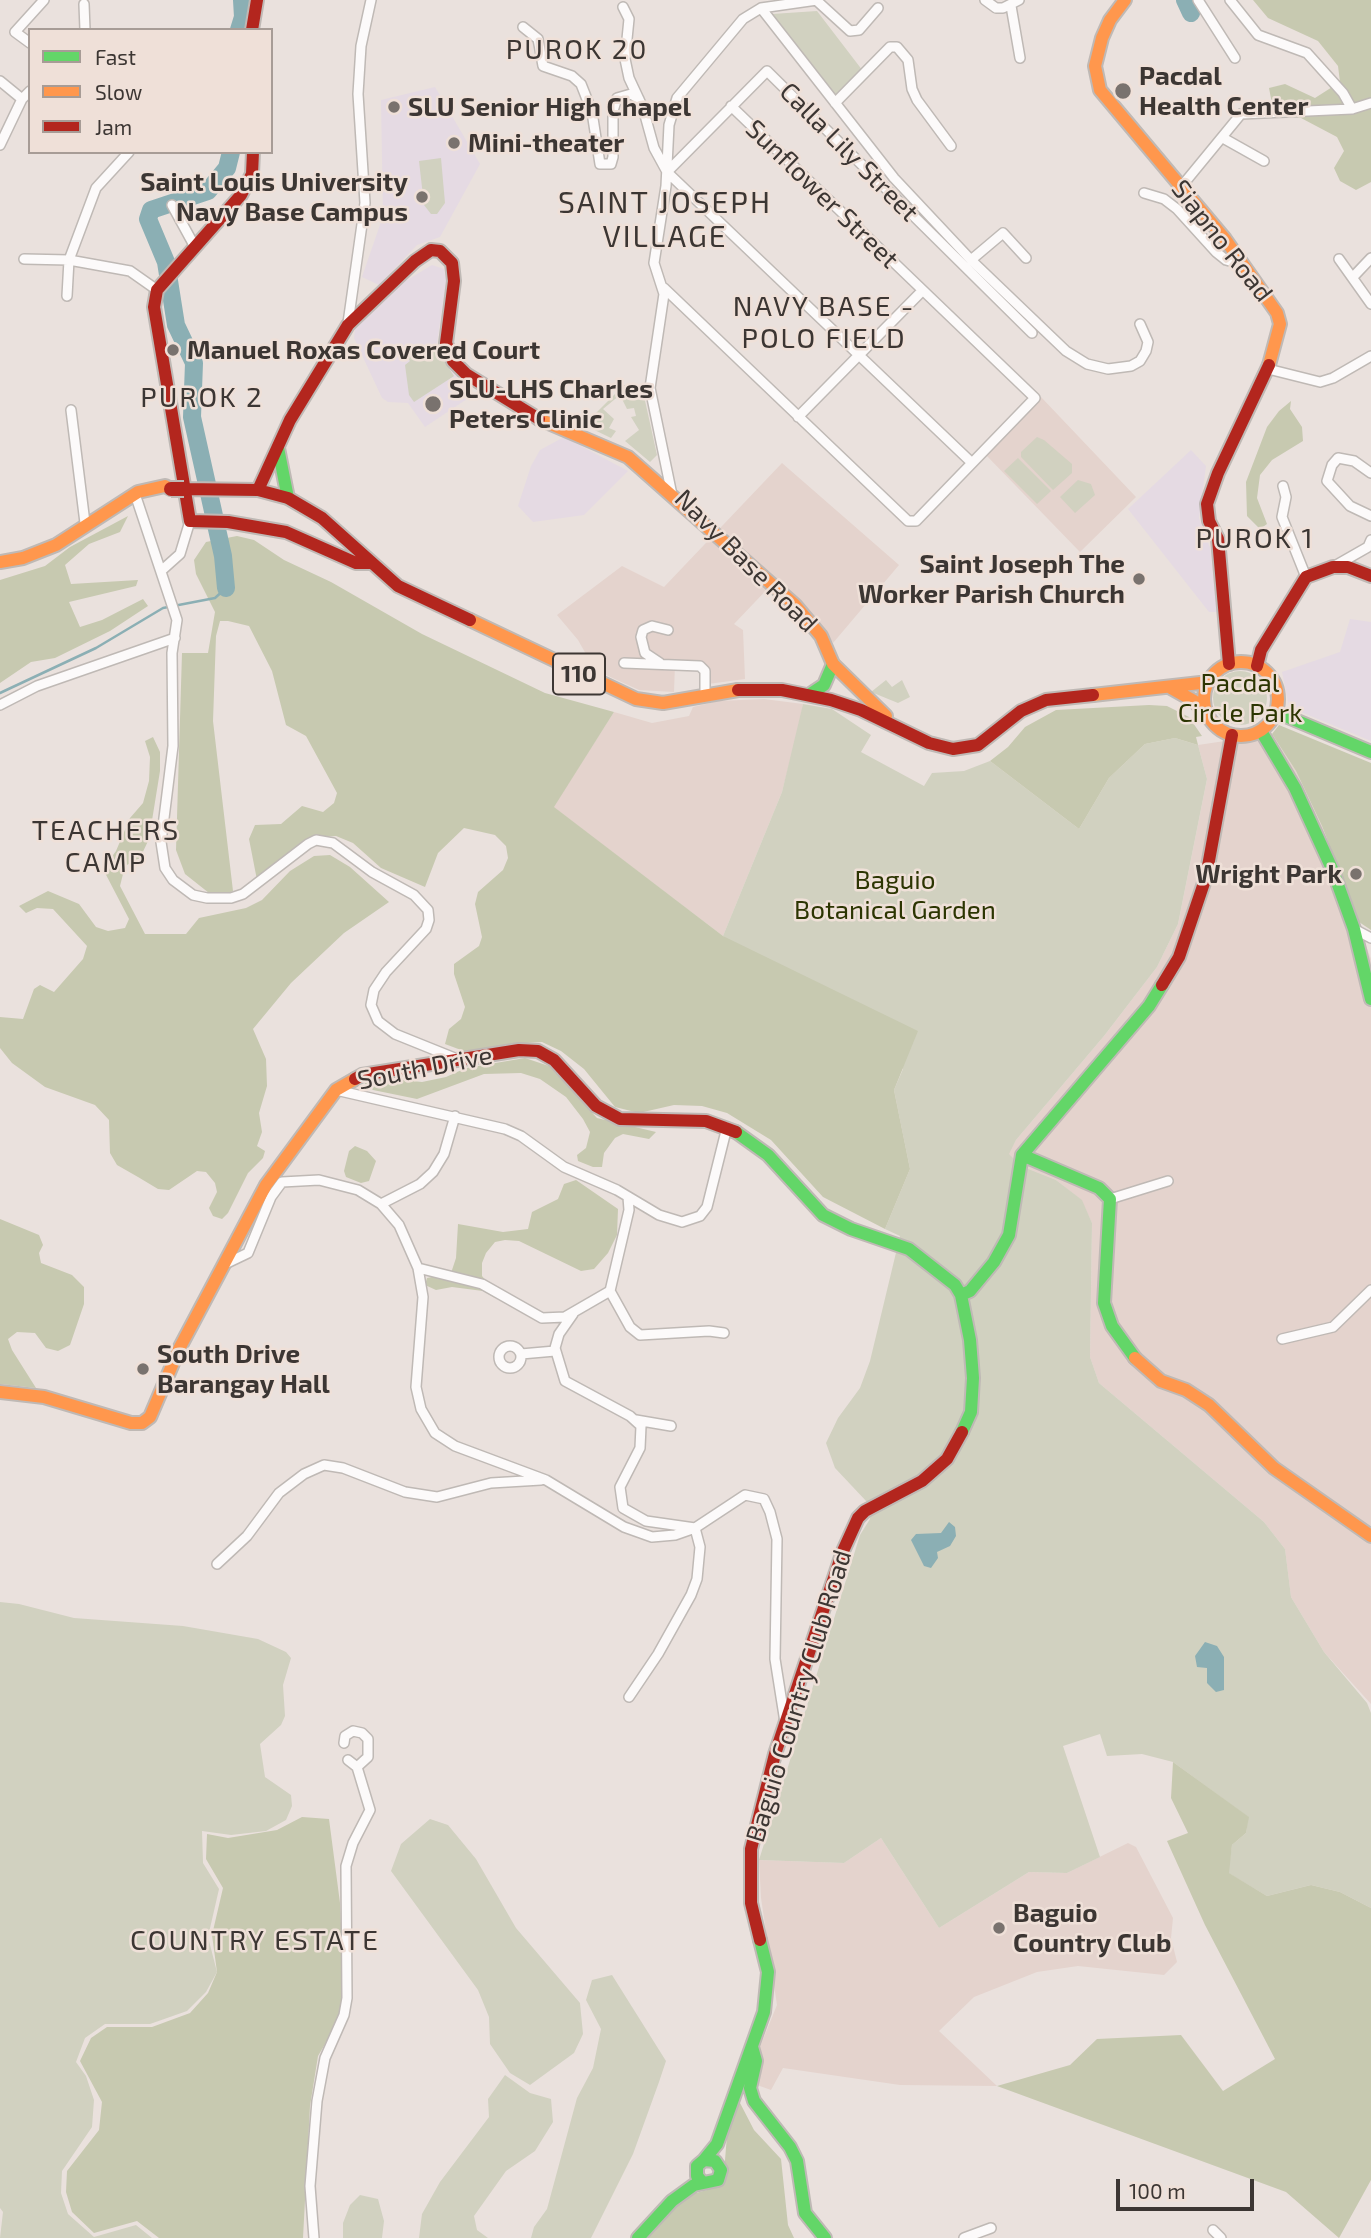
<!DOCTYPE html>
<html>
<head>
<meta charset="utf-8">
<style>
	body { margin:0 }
	#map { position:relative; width:1371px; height:2238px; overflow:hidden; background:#eae1dd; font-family:"Exo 2",sans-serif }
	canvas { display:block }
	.legend { position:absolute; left:28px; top:28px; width:245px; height:126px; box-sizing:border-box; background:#efe0d8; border:2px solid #a79c96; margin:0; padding:9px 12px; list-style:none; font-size:21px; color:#3c3633 }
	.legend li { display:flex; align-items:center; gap:14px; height:35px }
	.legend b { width:35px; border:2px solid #a79c96 }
	.scale { position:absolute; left:1116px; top:2179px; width:138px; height:32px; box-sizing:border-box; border:4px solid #3c3633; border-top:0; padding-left:9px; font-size:21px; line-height:24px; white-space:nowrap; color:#3c3633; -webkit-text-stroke:5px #efe0d8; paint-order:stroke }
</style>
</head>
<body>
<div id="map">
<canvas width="1371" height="2238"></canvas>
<ul class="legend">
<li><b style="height:9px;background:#63d668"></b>Fast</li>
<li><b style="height:9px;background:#ff974d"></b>Slow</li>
<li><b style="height:9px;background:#b3261e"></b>Jam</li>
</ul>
<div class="scale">100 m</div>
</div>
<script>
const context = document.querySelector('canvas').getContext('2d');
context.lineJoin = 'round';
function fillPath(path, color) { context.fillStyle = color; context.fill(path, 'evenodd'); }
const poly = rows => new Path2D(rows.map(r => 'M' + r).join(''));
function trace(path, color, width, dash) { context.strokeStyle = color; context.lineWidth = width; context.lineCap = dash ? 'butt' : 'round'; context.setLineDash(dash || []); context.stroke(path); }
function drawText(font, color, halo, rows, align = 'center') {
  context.font = font + ' "Exo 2",sans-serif'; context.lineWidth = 5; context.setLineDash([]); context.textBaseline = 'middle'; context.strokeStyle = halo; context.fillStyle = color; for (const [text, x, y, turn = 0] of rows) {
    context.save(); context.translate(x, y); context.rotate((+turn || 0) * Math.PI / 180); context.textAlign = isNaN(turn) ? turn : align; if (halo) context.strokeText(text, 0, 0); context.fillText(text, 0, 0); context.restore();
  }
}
const commercial = poly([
	[1041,397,1136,497,1080,552,985,454],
	[782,463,899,565,833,643,826,631,775,581,734,624,743,630,745,679,708,684,708,672,675,664,674,692,639,690,595,670,578,640,557,615,622,566,664,587],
	[764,699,803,704,800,723,782,792,723,936,553,807,614,712,652,723,689,716,693,707,719,701],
	[1272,734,1296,771,1322,826,1371,959,1371,1704,1324,1652,1291,1597,1285,1549,1264,1522,1099,1383,1090,1357,1092,1223,1081,1200,1056,1180,1021,1166,1008,1154,1016,1140,1104,1036,1157,967,1178,924,1207,779,1198,745],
	[881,1838,939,1928,1029,1872,1067,1873,1128,1843,1136,1847,1173,1918,1171,1938,1177,1962,1164,1975,1078,1966,1037,1972,974,1997,939,2031,997,2086,900,2085,783,2068,771,2090,746,2081,777,2005,761,1898,759,1860,844,1863]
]);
const education = poly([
	[435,87,480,164,440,237,417,245,379,285,362,277,383,216,381,100],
	[432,265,444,269,446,281,437,343,456,376,473,395,425,427,408,403,388,402,382,398,354,338,355,329,404,282],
	[564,437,628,471,584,515,533,522,518,506,531,466,540,450],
	[1191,450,1206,466,1199,518,1210,548,1217,612,1209,612,1128,509],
	[1350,619,1371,622,1371,741,1289,707,1282,672,1340,652]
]);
const green = poly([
	[817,11,866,75,836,98,772,14],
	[441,158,445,203,437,214,431,214,424,205,419,161],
	[426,345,435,347,454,376,414,402,409,395,405,365,410,361,407,357],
	[624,385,642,387,657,455,650,462,625,441,639,430,631,417,636,416,634,408,627,409,620,395,603,409,614,419,609,428,616,431,611,438,584,425],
	[1037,437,1044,440,1072,464,1072,473,1053,490,1021,457,1021,452],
	[1018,458,1051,491,1037,504,1004,471],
	[1078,480,1091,484,1095,495,1075,513,1060,497],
	'1213 698a27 27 0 1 1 54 0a27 27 0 1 1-54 0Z',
	[886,680,892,687,902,680,910,697,898,703,871,692],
	[803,704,832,709,871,735,861,752,924,786,932,773,964,771,990,761,1079,829,1109,778,1145,744,1175,738,1198,745,1207,779,1178,924,1157,967,1104,1036,1016,1140,1009,1154,1021,1166,1056,1180,1082,1200,1092,1223,1090,1357,1099,1383,1264,1522,1285,1549,1291,1597,1324,1652,1367,1703,1371,1713,1371,1908,1340,1892,1311,1885,1267,1896,1228,1873,1232,1845,1246,1833,1248,1817,1173,1762,1142,1754,1107,1756,1100,1734,1063,1746,1100,1857,1067,1873,1029,1872,939,1928,881,1838,844,1863,759,1860,860,1535,870,1519,867,1502,835,1468,826,1443,838,1418,860,1388,870,1361,900,1236,885,1229,910,1169,894,1090,903,1069,723,936,782,792],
	[0,1602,19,1604,74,1618,183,1626,258,1639,286,1652,291,1658,283,1685,285,1716,281,1725,260,1744,265,1777,291,1795,292,1806,286,1820,266,1831,231,1835,202,1831,203,1863,219,1889,208,1937,217,1972,206,1992,187,2011,150,2024,105,2024,85,2038,76,2062,86,2076,94,2100,92,2127,62,2171,61,2193,68,2214,94,2237,136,2225,152,2238,0,2238,3,2212,0,2208],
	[430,1819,448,1825,476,1859,516,1928,580,2003,583,2034,574,2053,530,2085,510,2073,490,2044,489,2017,478,1990,391,1871,401,1844],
	[612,1975,666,2061,659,2082,633,2154,591,2238,531,2238,534,2227,547,2209,577,2098,593,2068,601,2029,586,2000,592,1980],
	[505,2075,530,2093,551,2099,553,2122,535,2151,506,2171,474,2216,477,2230,488,2238,419,2238,422,2214,440,2182,489,2117,488,2099],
	[360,2195,378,2199,384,2221,382,2238,343,2238,343,2223,350,2205]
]);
const forest = poly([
	[1253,0,1371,0,1371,182,1356,190,1340,181,1334,168,1344,151,1337,137,1301,118,1287,116,1273,109,1269,88,1285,84,1315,98,1340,82,1338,66,1318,41,1268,18],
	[1291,401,1290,409,1302,427,1303,441,1272,460,1260,475,1257,498,1267,524,1260,529,1247,516,1246,482,1267,427,1279,411],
	[128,516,120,532,89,544,65,565,71,584,138,580,136,586,69,602,80,627,102,620,143,599,148,606,110,631,55,658,31,662,0,683,0,580,45,566,70,547],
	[237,536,254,540,284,560,331,582,422,634,545,693,614,712,554,807,723,936,918,1031,894,1090,910,1169,885,1229,823,1197,771,1140,727,1113,702,1106,674,1105,639,1113,615,1107,584,1069,561,1051,542,1042,510,1044,469,1053,445,1044,449,1029,461,1019,465,1007,454,974,454,964,479,946,482,937,475,904,478,892,503,870,508,858,506,846,495,835,464,828,438,853,425,887,381,868,353,843,336,836,318,837,303,842,257,880,249,839,255,825,281,824,302,806,323,812,334,803,337,793,306,736,286,725,272,671,249,626,228,621,220,621,216,636,213,721,233,891,223,896,209,893,185,874,176,850,182,653,208,653,215,612,196,574,194,560,206,542],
	[1149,705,1167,706,1189,717,1202,736,1196,737,1198,745,1175,738,1145,744,1109,778,1079,829,990,761,1008,747,1025,727,1056,710],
	[1279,725,1371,763,1371,930,1359,922,1322,826,1296,771,1272,734],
	[153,737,160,752,160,771,149,839,140,858,125,866,120,886,145,934,186,934,199,918,246,908,262,900,290,871,314,856,330,855,350,867,389,902,344,933,291,983,253,1029,266,1059,267,1086,259,1113,262,1132,257,1146,265,1151,263,1158,248,1173,228,1213,222,1219,213,1216,209,1208,217,1192,215,1183,206,1172,197,1171,169,1190,158,1189,138,1177,117,1165,110,1153,109,1120,95,1105,45,1087,12,1063,0,1048,0,1017,23,1019,34,989,40,985,54,992,83,959,87,946,53,909,37,908,26,913,19,906,48,891,79,904,96,927,108,931,125,928,129,919,103,869,116,851,130,818,143,803,149,781,150,757,145,741],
	[525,1058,549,1066,597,1118,656,1132,649,1139,623,1134,615,1138,604,1153,602,1167,593,1167,578,1161,577,1155,586,1148,590,1132,583,1119,566,1097,540,1079,521,1073,484,1074,417,1099,373,1090,363,1082,392,1079,422,1082,446,1077,466,1068],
	[355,1146,367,1151,376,1161,369,1181,361,1183,346,1177,344,1171,349,1151],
	[576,1180,618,1209,617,1235,608,1253,594,1269,581,1271,519,1241,505,1240,495,1242,486,1253,482,1263,482,1276,492,1288,495,1298,483,1291,452,1287,436,1290,425,1285,427,1278,451,1273,456,1258,458,1224,503,1232,528,1229,532,1212,558,1199,564,1184],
	[0,1219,39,1235,43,1245,39,1253,41,1263,72,1275,84,1287,84,1304,70,1345,58,1351,46,1348,35,1333,17,1332,8,1339,12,1350,36,1388,0,1384],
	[1173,1762,1249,1817,1246,1833,1232,1845,1229,1873,1267,1896,1311,1885,1340,1892,1371,1908,1371,2180,1339,2238,1286,2192,997,2086,1070,2065,1097,2039,1181,2035,1223,2091,1275,2059,1205,1925,1167,1841,1188,1833,1171,1798],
	[302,1817,329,1819,340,1903,344,1987,338,2022,318,2056,310,2106,303,2238,159,2238,137,2221,94,2233,72,2212,66,2192,67,2171,99,2130,102,2102,80,2061,91,2038,107,2027,152,2027,190,2013,208,1993,217,1972,212,1935,223,1888,206,1859,207,1834,228,1838,277,1830],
	[739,2101,754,2130,781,2159,788,2225,794,2238,642,2238,678,2204,692,2194,707,2190,720,2179,725,2160,728,2123]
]);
const water = poly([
	[949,1522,955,1527,956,1536,950,1546,937,1552,938,1558,931,1568,924,1566,911,1540,916,1534,941,1533],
	[1205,1642,1217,1646,1224,1657,1224,1690,1216,1692,1207,1683,1207,1668,1197,1667,1195,1656]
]);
const stream = poly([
	[0,693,96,648,163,608,215,598,226,588]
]);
const river = poly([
	[1185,0,1191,13],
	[239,30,243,17,242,0],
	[226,588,223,556,192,417,194,363,176,325,166,262,148,219,151,210,208,191,227,168,231,152]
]);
const street = poly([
	[816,0,850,31,859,30,878,8],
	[985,0,996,8,1003,8,1019,0],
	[1198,0,1235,58],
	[1230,0,1258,35,1307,53,1343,93,1352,109],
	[84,4,85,30],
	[1011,6,1020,58],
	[623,7,629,19,625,59,629,78,643,108,654,148,666,170],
	[761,8,894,178,971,260,1066,351,1087,364,1108,369,1131,366,1140,361,1146,351,1148,342,1140,324],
	[523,27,538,39,543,66,572,76,581,84,592,112,600,164,611,164,613,157,613,111,617,98,631,94,639,99],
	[30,43,15,32,44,0],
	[0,81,22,99],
	[835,103,890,47,897,47,908,60,912,89,917,100,951,146],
	[1223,138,1264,161],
	[0,145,22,99,30,91],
	[129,152,96,188,69,260,130,271,157,290],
	[667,172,767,71,1032,333],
	[667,172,971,462],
	[1181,187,1241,114,1352,109,1371,103],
	[1144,193,1164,199,1177,209,1216,252,1226,260,1244,265],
	[172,205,195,247],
	[24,259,69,260,67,296],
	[1339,259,1371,304],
	[971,260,1003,233,1026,258],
	[1353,277,1371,258],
	[664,288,908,521,916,521,1035,398,731,106],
	[348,323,365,203,358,94,361,46,371,0],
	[1268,369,1320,382,1333,378,1371,356],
	[71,410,85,523],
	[798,417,922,291],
	[1371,473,1354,461,1338,458,1332,465,1327,481,1350,506,1371,516],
	[1283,486,1286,497,1282,517,1306,577],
	[672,495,650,388,664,294,654,263,666,186,669,125,677,98,743,19,761,8,817,0],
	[137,500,177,620,172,653,173,746,161,842,165,868,173,880,193,895,207,898,231,898,243,894,308,844,316,840,333,843,372,872,414,895,428,910,429,920,426,929,386,972,374,990,371,1005,378,1021,395,1034,462,1061],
	[1333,567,1368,547,1371,540],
	[161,571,180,554,190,521],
	[624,663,700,666,705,671,705,695],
	[660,663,645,653,641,637,643,630,652,626,668,630],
	[0,705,37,686,175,638],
	[1354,929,1371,938],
	[336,1090,505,1129,521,1136,564,1167,617,1190,659,1215,682,1222,700,1216,707,1207,727,1127],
	[1110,1199,1168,1181],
	[381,1204,420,1184,433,1172,444,1154,455,1116],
	[225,1264,248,1253,271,1197,282,1182,319,1180,358,1190,381,1204,399,1225,418,1268,423,1297,416,1387,421,1409,435,1433,455,1446,546,1480,624,1527,652,1537,675,1535,695,1528,745,1495,764,1499,770,1512,777,1539,775,1659,785,1722],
	[418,1268,482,1284,542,1318,565,1317,610,1291,629,1210,628,1197],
	[610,1291,630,1327,640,1335,709,1331,724,1333],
	[573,1314,559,1334,555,1348,565,1381,630,1416,641,1426,640,1448,620,1487,623,1508,646,1521,695,1528,700,1547,697,1579,691,1595,658,1654,629,1697],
	[1282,1339,1333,1327,1371,1290],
	'499 1357a11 11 0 1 1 22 0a11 11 0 1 1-22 0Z',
	[521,1354,555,1351],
	[636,1420,671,1426],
	[217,1564,247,1536,279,1493,304,1474,324,1465,343,1468,405,1492,437,1497,491,1483,541,1480],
	[344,1743,345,1736,353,1731,362,1733,368,1739,368,1757,357,1767],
	[1213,2230,1221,2238],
	[314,2238,310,2186,317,2101,325,2058,344,2015,347,1998,346,1866,353,1843,370,1810,357,1767,348,1760],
	[964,2238,991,2228]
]);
const fast = poly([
	[278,448,288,498],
	[809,695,824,685,833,664],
	[1276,712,1371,752],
	[1261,731,1295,788,1333,871,1354,929,1371,999],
	[736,1132,768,1155,823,1215,851,1229,909,1249,955,1285,961,1295,970,1340,973,1378,971,1412,962,1432],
	[1022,1155,1099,1188,1110,1199,1104,1303,1112,1326,1135,1358],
	[961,1295,970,1291,994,1262,1009,1235,1022,1155,1149,1006,1162,985],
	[752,2047,756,2061,750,2088,754,2101,790,2147,797,2161,805,2213,825,2238],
	[704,2160,717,2144,764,2012,768,1972,760,1940],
	[638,2238,672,2201,694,2185,718,2180,721,2170,715,2161,704,2160,697,2166,697,2176,703,2183]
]);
const slow = poly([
	[1125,0,1110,20,1102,38,1095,66,1100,90,1225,239,1277,313,1280,324,1269,365],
	[539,419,628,457,795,605,821,636,833,664,886,716],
	[0,562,23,558,56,545,138,492,165,486,171,489],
	[470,620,636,699,663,703,738,690],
	'1204 699a37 37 0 1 1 74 0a37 37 0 1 1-74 0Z',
	[1171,688,1194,701,1206,713],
	[1093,695,1209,682],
	[1135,1358,1161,1381,1186,1390,1209,1405,1274,1468,1371,1536],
	[0,1392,44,1397,131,1423,142,1423,150,1417,179,1349,266,1185,336,1090,355,1079]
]);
const jam = poly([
	[252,30,257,0],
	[253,152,252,174,241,195,157,290,154,307,190,521,228,522,286,532,356,563,369,563],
	[184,489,258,490,288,498,322,518,398,586,470,620],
	[258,490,290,420,348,325,415,261,431,250,440,251,452,263,454,281,446,343,453,361,466,374,539,419],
	[1229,664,1218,539,1209,521,1207,504,1218,473,1269,365],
	[1257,666,1261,650,1306,577,1333,567,1348,567,1371,576],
	[738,690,782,690,831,700,861,710,929,743,953,749,978,745,1021,711,1046,700,1093,695],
	[1162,985,1179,957,1206,877,1232,735],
	[355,1079,362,1075,519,1050,538,1051,554,1060,596,1106,620,1119,706,1121,736,1132],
	[760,1940,751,1903,751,1849,775,1754,843,1551,858,1518,865,1511,922,1481,947,1459,962,1432]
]);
const jamBridge = poly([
	[171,489,184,489]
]);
const markers = [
	[1123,91,9,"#79726e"],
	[394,107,7,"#79726e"],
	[454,143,7,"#79726e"],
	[422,197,7,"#79726e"],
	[173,350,7,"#79726e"],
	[433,404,9,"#79726e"],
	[1139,579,7,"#79726e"],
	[1356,874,7,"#79726e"],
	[143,1369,7,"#79726e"],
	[999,1928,7,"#79726e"]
];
const shields = [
	[579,674,52]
];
const shieldNames = [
	["110",579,674]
];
const poiNames = [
	["Pacdal",1139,76],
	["Health Center",1139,106],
	["SLU Senior High Chapel",408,107],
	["Mini-theater",468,143],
	["Saint Louis University",408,182,"right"],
	["Navy Base Campus",408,212,"right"],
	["Manuel Roxas Covered Court",187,350],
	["SLU-LHS Charles",449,389],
	["Peters Clinic",449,419],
	["Saint Joseph The",1125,564,"right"],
	["Worker Parish Church",1125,594,"right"],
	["Wright Park",1342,874,"right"],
	["South Drive",157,1354],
	["Barangay Hall",157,1384],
	["Baguio",1013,1913],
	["Country Club",1013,1943]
];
const streetNames = [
	["Calla Lily Street",849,152,45],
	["Sunflower Street",822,194,44],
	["Siapno Road",1222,241,52],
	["Navy Base Road",746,561,45],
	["South Drive",425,1068,-11],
	["Baguio Country Club Road",799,1696,-73]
];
const parkNames = [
	["Pacdal",1240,683],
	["Circle Park",1240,713],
	["Baguio",895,880],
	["Botanical Garden",895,910]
];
const neighbourhoodNames = [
	["PUROK 20",577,50],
	["NAVY BASE -",824,307],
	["POLO FIELD",824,339],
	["PUROK 2",202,398],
	["PUROK 1",1255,539],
	["TEACHERS",106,831],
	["CAMP",106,863],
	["COUNTRY ESTATE",255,1941]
];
const quarterNames = [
	["SAINT JOSEPH",665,203],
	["VILLAGE",665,237]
];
fillPath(commercial, '#e4d3cd');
fillPath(education, '#e5dae3');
fillPath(green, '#d1d1c0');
fillPath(forest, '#c7c9b0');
fillPath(water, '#8bafb4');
trace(stream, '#8bafb4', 2.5);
trace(river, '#8bafb4', 18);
trace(street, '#bfb9b5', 12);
trace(fast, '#bfb9b5', 16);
trace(slow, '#bfb9b5', 16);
trace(jam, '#bfb9b5', 16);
trace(street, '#fcfafa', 9);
trace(fast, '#63d668', 12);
trace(slow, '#ff974d', 12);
trace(jam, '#b3261e', 12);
trace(jamBridge, '#bfb9b5', 18, []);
trace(jamBridge, '#b3261e', 14);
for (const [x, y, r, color] of markers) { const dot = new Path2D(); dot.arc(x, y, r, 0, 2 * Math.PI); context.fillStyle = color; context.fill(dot); trace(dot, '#efe0d8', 2.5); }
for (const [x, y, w] of shields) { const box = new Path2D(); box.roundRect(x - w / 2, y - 20.5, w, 41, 5); context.fillStyle = '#efe0d8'; context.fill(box); trace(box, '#3c3633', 2); }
drawText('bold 24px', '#3c3633', null, shieldNames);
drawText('bold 26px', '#3c3633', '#efe0d8', poiNames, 'left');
drawText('26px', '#3c3633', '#efe0d8', streetNames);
drawText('26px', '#2c3502', '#efe0d8', parkNames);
context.letterSpacing = '2px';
drawText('28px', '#3c3633', '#efe0d8', neighbourhoodNames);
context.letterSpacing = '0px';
context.letterSpacing = '2px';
drawText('30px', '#3c3633', '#efe0d8', quarterNames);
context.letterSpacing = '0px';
</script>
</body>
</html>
